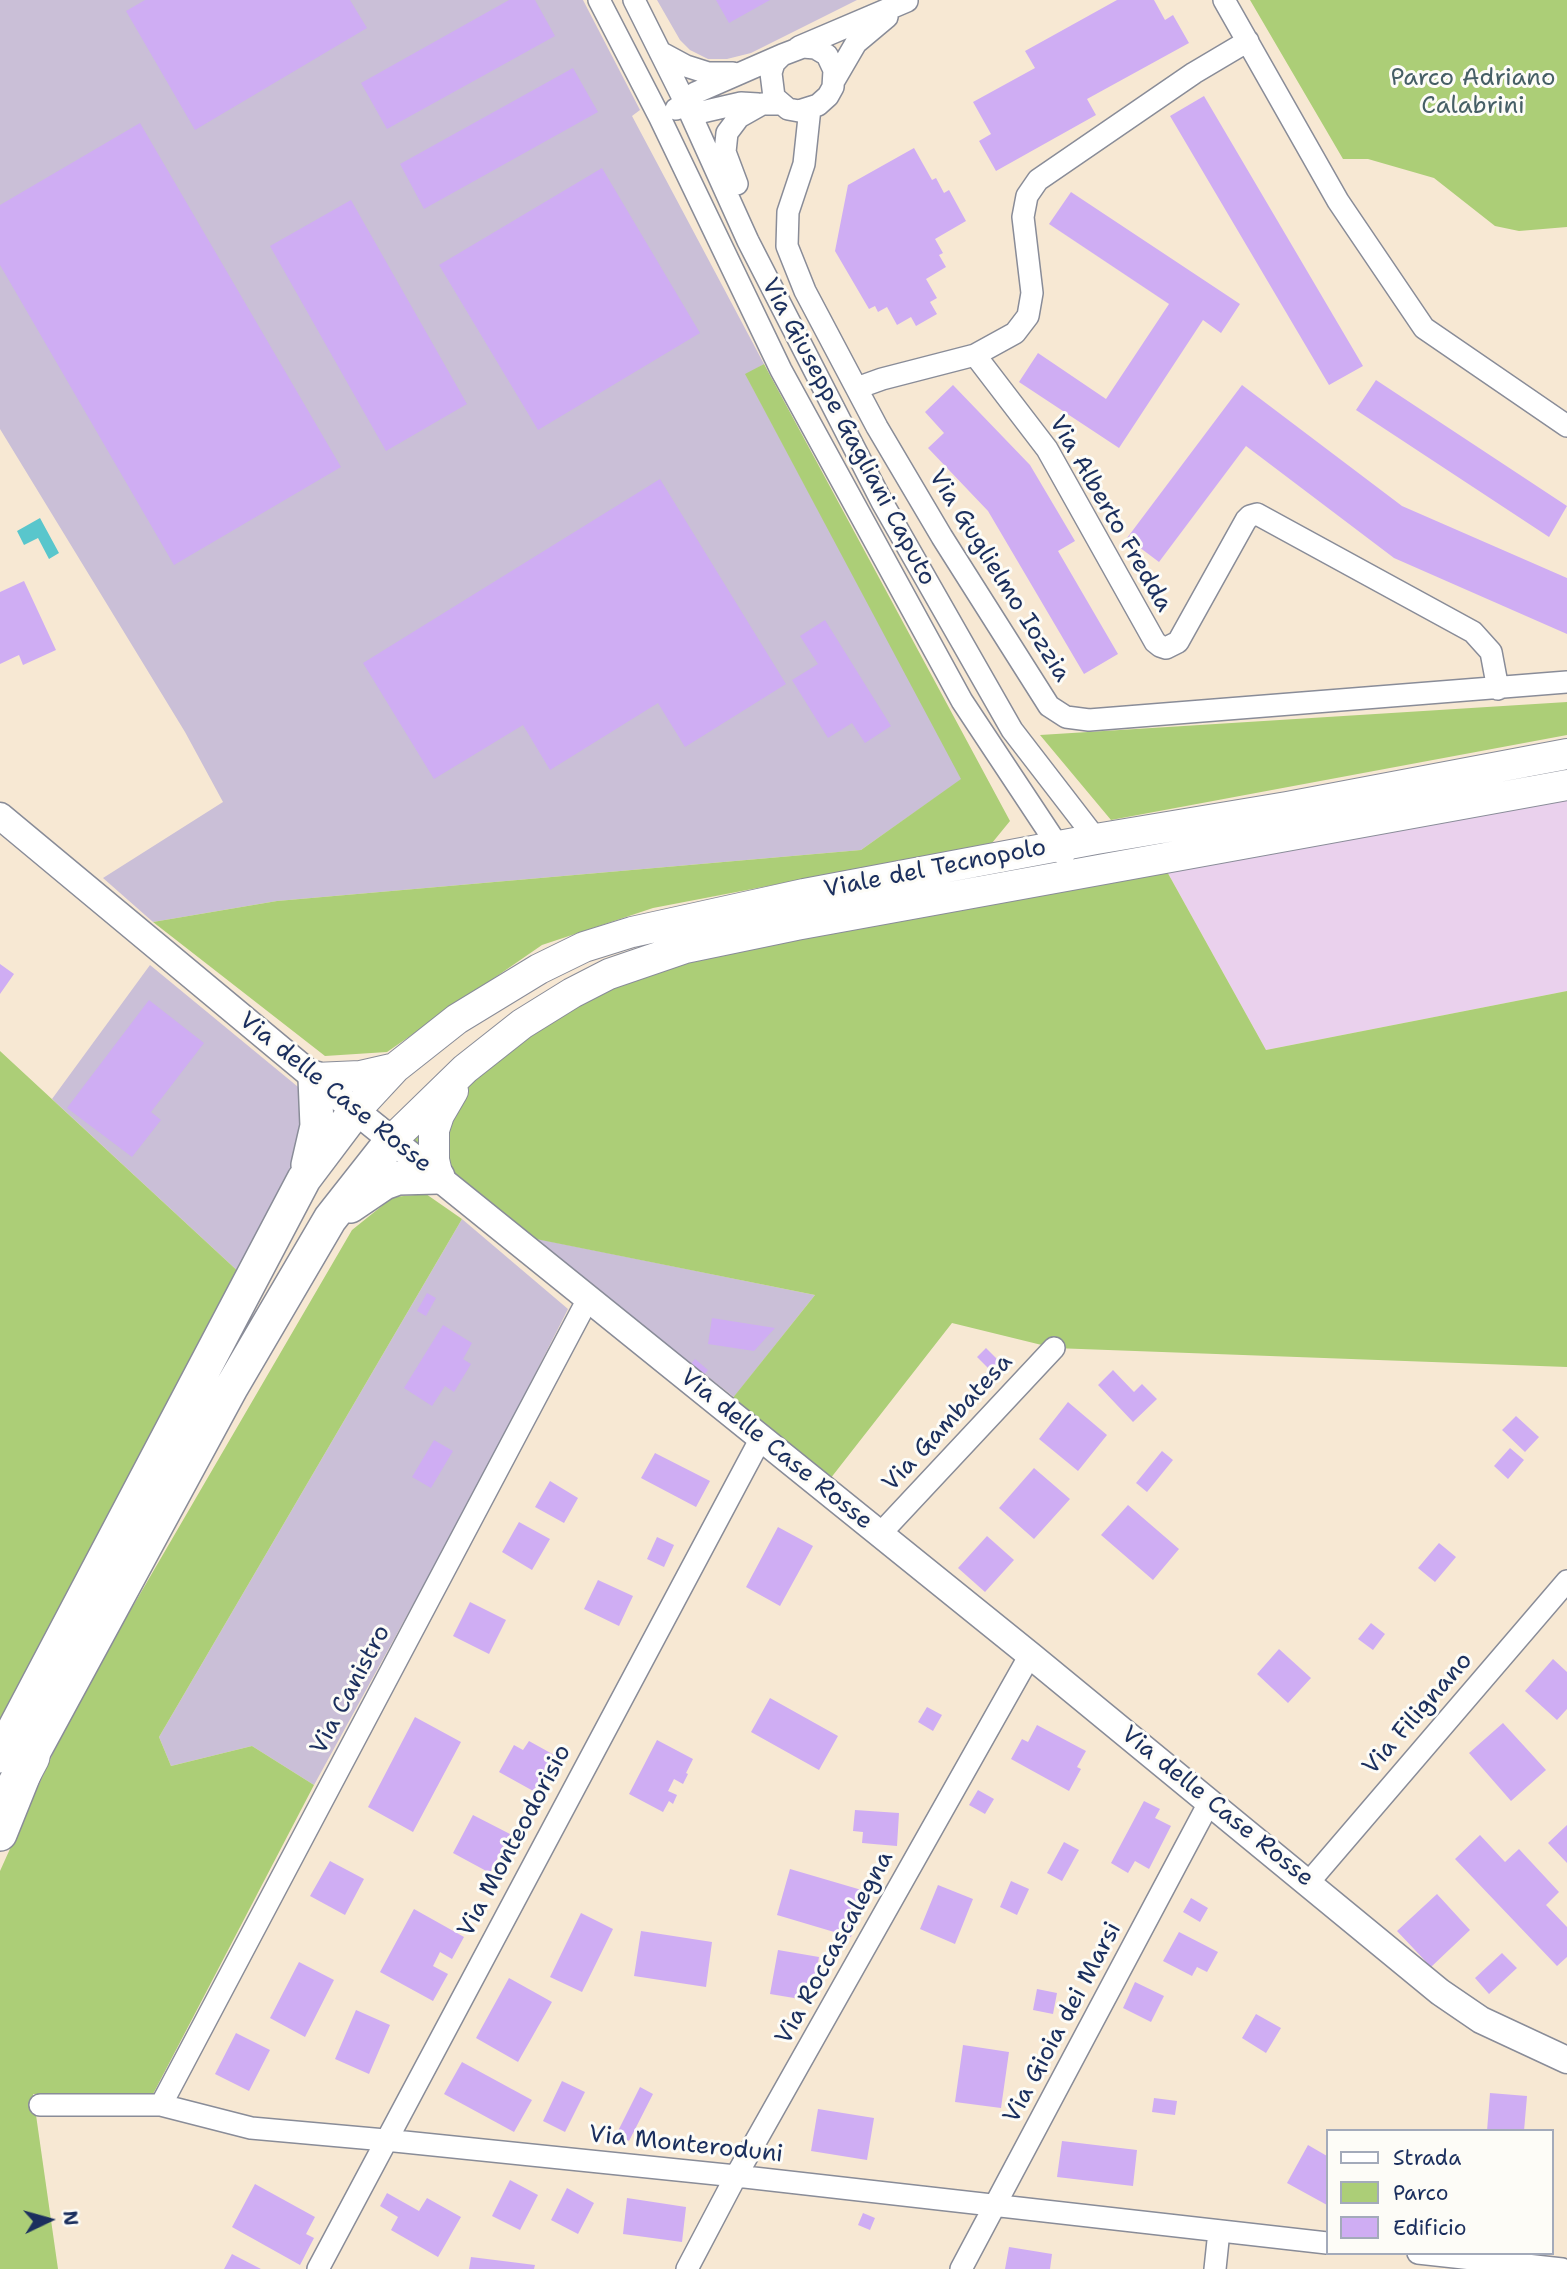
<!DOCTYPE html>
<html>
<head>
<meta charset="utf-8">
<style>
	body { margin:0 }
	#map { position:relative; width:1567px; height:2269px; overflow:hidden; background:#f7e8d3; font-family:"Shantell Sans",sans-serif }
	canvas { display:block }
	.legend { position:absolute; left:1326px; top:2129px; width:228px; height:126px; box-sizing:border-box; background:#fdfcf7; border:2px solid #a3aaba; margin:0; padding:9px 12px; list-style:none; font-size:21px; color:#1b2f5e }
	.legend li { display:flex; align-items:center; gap:14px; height:35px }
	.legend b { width:35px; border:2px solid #a3aaba }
	.north { position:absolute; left:14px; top:2185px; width:70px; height:70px; -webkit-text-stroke:5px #fdfcf7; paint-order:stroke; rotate:85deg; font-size:19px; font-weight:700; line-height:28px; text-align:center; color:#1b2f5e }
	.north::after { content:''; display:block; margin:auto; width:24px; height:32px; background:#1b2f5e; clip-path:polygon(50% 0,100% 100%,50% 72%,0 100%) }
</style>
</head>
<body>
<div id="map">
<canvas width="1567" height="2269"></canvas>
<ul class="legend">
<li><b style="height:9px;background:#fff"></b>Strada</li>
<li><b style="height:19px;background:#acce77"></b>Parco</li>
<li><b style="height:19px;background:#cfadf3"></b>Edificio</li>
</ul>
<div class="north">N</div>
</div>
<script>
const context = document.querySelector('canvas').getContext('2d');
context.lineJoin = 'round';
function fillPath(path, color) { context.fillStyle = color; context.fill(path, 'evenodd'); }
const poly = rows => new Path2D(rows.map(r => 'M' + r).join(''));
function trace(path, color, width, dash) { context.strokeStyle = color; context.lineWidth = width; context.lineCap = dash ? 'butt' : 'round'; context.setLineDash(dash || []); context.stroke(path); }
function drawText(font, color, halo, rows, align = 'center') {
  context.font = font + ' "Shantell Sans",sans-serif'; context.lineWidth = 6; context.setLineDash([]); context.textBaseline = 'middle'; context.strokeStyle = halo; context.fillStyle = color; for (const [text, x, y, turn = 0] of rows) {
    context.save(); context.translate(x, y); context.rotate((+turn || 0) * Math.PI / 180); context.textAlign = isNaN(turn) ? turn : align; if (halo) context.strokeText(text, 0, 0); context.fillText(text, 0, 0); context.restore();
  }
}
const built = poly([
	[1567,784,1567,991,1266,1050,1160,859]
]);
const industrial = poly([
	[0,0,583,0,640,110,632,116,764,364,746,375,962,779,861,850,277,901,153,922,103,878,223,802,185,732,0,429],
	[657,0,857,0,751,53,727,59,708,59,690,50,680,40],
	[150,965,303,1091,298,1156,242,1275,52,1099],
	[462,1219,568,1309,485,1473,314,1785,252,1746,171,1766,159,1737],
	[528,1237,815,1295,734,1397]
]);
const green = poly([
	[1250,0,1567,0,1567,227,1519,231,1495,226,1434,178,1368,159,1343,159],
	[764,364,1010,821,992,843,653,908,542,945,387,1052,325,1056,153,922,277,901,861,850,961,779,745,374],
	[1567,702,1567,735,1111,820,1040,735],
	[1160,859,1266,1050,1567,991,1567,1367,1054,1348,952,1323,823,1488,724,1409,815,1295,506,1233,393,1139,609,974],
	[0,1051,242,1275,0,1736],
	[426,1194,462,1219,159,1737,171,1766,252,1746,314,1785,152,2096,33,2094,58,2269,0,2269,0,1871,73,1709,352,1230,393,1197]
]);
const water = poly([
	[40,518,59,553,49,559,38,538,24,545,17,531]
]);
const building = poly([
	[145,0,350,0,367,28,195,130,126,11],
	[509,0,535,0,555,36,387,129,361,83],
	[716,0,770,0,729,23],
	[1117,0,1154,0,1165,20,1173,15,1189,43,1087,99,1096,115,996,171,979,141,991,134,973,102,1035,68,1025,51],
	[573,68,598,112,424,209,400,164],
	[1204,96,1363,366,1329,385,1170,116],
	[140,123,341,467,174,565,0,265,0,205],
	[914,148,932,180,936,178,944,193,949,190,966,221,935,239,943,253,939,255,946,267,926,279,937,298,930,302,937,314,916,326,911,317,897,325,887,307,878,312,875,306,869,309,835,251,848,185],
	[602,168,700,333,538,430,439,265],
	[1071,192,1240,304,1221,333,1203,320,1119,448,1019,382,1038,353,1106,399,1169,304,1049,224],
	[351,200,467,404,386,451,270,246],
	[1376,380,1567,506,1549,537,1356,410],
	[953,385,1030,465,1075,541,1058,551,1118,654,1084,674,988,511,928,448,944,433,925,412],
	[1242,385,1402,506,1567,578,1567,634,1394,558,1246,446,1159,562,1127,538],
	[660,479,786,684,685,747,658,703,550,770,523,725,434,779,363,663],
	[24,581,56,650,23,665,19,655,0,664,0,592],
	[825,620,891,726,865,743,852,723,828,738,792,680,818,664,800,636],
	[0,964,14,974,0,994],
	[149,1000,204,1043,151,1112,161,1120,132,1157,67,1108],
	[427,1293,436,1298,426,1316,417,1311],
	[712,1318,775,1328,754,1351,708,1344],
	[443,1325,472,1343,463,1359,471,1364,454,1392,445,1386,432,1406,404,1388],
	[986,1348,1002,1364,993,1373,977,1357],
	[695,1359,708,1370,700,1379,688,1368],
	[1113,1370,1134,1392,1142,1384,1157,1399,1133,1422,1098,1385],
	[1068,1402,1107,1435,1078,1471,1039,1439],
	[1516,1416,1539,1437,1525,1452,1502,1430],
	[434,1440,453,1451,431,1488,412,1477],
	[1510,1448,1524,1460,1508,1479,1494,1466],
	[1162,1451,1173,1460,1147,1492,1136,1483],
	[655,1453,710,1481,696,1507,641,1478],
	[1034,1468,1070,1499,1034,1539,999,1508],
	[550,1481,578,1498,564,1523,535,1507],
	[1128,1505,1179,1549,1153,1580,1101,1535],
	[519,1522,550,1539,532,1570,502,1552],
	[778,1527,813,1546,780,1606,746,1587],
	[987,1536,1014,1560,985,1592,958,1568],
	[657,1537,674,1545,664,1567,647,1559],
	[1439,1543,1456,1557,1435,1582,1418,1568],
	[598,1580,633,1596,619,1626,584,1609],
	[470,1602,506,1620,489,1654,453,1636],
	[1371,1623,1385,1634,1373,1650,1358,1639],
	[1279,1649,1311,1678,1288,1703,1257,1674],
	[1553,1659,1567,1672,1567,1709,1557,1720,1525,1691],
	[770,1698,838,1736,819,1770,751,1732],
	[927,1707,942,1715,933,1731,918,1722],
	[415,1717,461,1742,413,1832,368,1807],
	[1503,1723,1546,1770,1511,1801,1469,1753],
	[1037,1725,1086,1751,1077,1767,1081,1769,1069,1791,1011,1759,1022,1739,1028,1742],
	[657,1740,693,1759,686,1773,688,1774,683,1784,674,1779,668,1791,677,1795,673,1804,669,1801,663,1812,629,1794],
	[529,1741,556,1756,535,1792,499,1772,514,1745,523,1750],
	[978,1790,994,1799,985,1814,969,1805],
	[1144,1801,1160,1809,1155,1818,1171,1826,1149,1869,1135,1861,1128,1873,1111,1863],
	[855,1810,899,1813,897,1846,862,1843,863,1832,853,1831],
	[473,1815,510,1834,490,1873,453,1853],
	[1567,1825,1567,1863,1548,1843],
	[1480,1835,1505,1862,1519,1849,1559,1892,1546,1905,1567,1927,1567,1957,1557,1966,1455,1859],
	[1064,1842,1079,1850,1062,1881,1047,1873],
	[330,1861,364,1879,345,1915,310,1896],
	[790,1869,865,1891,851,1937,777,1915],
	[1011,1881,1029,1889,1017,1915,1000,1907],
	[938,1885,973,1899,955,1944,920,1929],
	[1437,1894,1470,1930,1431,1967,1397,1931],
	[1191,1898,1208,1908,1200,1922,1183,1912],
	[414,1909,464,1937,452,1959,440,1952,433,1966,448,1974,433,2001,380,1972],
	[581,1913,613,1929,582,1992,550,1977],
	[641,1931,712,1942,706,1987,634,1976],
	[1179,1932,1218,1952,1207,1972,1197,1967,1192,1976,1163,1961],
	[778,1950,819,1957,812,2001,770,1994],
	[1502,1953,1517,1968,1489,1994,1475,1978],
	[299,1962,334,1980,305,2037,270,2018],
	[509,1978,552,2002,518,2062,476,2038],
	[1135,1982,1164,1996,1151,2022,1123,2008],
	[1037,1989,1057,1993,1053,2014,1033,2010],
	[356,2010,390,2025,369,2074,335,2059],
	[1256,2014,1281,2028,1266,2053,1242,2038],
	[236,2033,270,2050,249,2091,215,2074],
	[963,2045,1009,2052,1001,2108,955,2102],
	[462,2062,532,2100,514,2132,444,2094],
	[562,2081,585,2092,565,2132,543,2121],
	[640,2087,653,2094,629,2141,616,2135],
	[1490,2093,1527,2096,1524,2131,1487,2131],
	[1154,2098,1177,2101,1175,2115,1152,2112],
	[818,2109,874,2118,867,2160,811,2151],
	[1062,2141,1137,2150,1133,2186,1057,2177],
	[1308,2145,1327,2156,1327,2205,1287,2183],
	[510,2180,538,2195,520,2230,492,2216],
	[255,2184,315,2217,306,2234,314,2238,300,2265,232,2227],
	[567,2188,594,2203,578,2234,551,2220],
	[387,2193,419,2211,427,2198,461,2217,438,2257,391,2230,398,2217,380,2206],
	[627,2198,686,2207,682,2242,623,2234],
	[863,2213,875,2218,870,2230,858,2225],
	[1009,2247,1052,2254,1050,2269,1005,2269],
	[232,2254,261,2269,224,2269],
	[471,2257,535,2265,534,2269,469,2269]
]);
const minor = poly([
	[599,0,660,118,781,370,962,701,1064,855],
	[634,0,686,104,748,241,882,502,1012,730,1096,839],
	[1224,0,1338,201,1424,328,1567,426],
	[1248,41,1194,73,1038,180,1027,196,1023,217,1032,293,1028,316,1015,333,975,355,1047,449,1155,642,1160,646,1166,648,1178,642,1246,520,1250,516,1257,514,1473,632,1491,652,1498,689],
	[799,47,907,1],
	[803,47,815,48,827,55,834,70,833,87,828,96,818,105,799,111,788,109,774,97,771,73,774,63,782,55,803,47],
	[660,52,686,66,708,73,733,73],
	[835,79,856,43,887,17],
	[686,104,702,112,741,103,758,104],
	[810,108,804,164,788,212,787,246,805,291,877,427,942,537,1049,706,1066,717,1089,720,1567,682],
	[676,109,686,104,695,93,782,55],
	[737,184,725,152,727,133,739,117,762,104,781,104],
	[857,388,882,379,975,355],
	[880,1534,1054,1348],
	[1309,1882,1567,1581],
	[40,2105,161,2105,251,2128,385,2140,736,2176,1327,2243],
	[161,2105,588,1299],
	[1418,2253,1562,2269],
	[318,2269,761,1438],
	[687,2269,736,2176,1030,1655],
	[961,2269,1210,1801],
	[1215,2269,1219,2231]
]);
const tertiary = poly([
	[0,816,315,1078,1030,1655,1440,1992,1481,2020,1567,2060]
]);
const secondary = poly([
	[315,1078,360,1076,395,1068],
	[356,1110,395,1068,457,1019,539,969,584,947,632,932,804,894,1096,839,1287,807,1567,754],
	[393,1139,465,1069,522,1024,572,993,609,974,685,948,796,925,1567,785],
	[438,1177,434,1160,434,1130,439,1115,453,1091]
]);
const trunk = poly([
	[308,1165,317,1126,315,1078],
	[350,1206,384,1183,398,1178,438,1177],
	[0,1756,304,1179,356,1110],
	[0,1834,31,1757,231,1388,330,1219,393,1139]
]);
const motorway = poly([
	[0,1815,31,1757]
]);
const parkNames = [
	["Parco Adriano",1473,79],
	["Calabrini",1473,107]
];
const streetNames = [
	["Via Giuseppe Gagliani Caputo",848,432,62],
	["Via Alberto Fredda",1110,514,60],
	["Via Guglielmo Iozzia",999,576,58],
	["Viale del Tecnopolo",935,869,-11],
	["Via delle Case Rosse",335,1093,39],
	["Via Gambatesa",948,1423,-47],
	["Via delle Case Rosse",776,1450,39],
	["Via Canistro",351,1690,-62],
	["Via Filignano",1418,1714,-49],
	["Via delle Case Rosse",1217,1807,39],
	["Via Monteodorisio",515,1841,-62],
	["Via Roccascalegna",835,1948,-61],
	["Via Gioia dei Marsi",1063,2023,-62],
	["Via Monteroduni",686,2145,6]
];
fillPath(built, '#ead1ed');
fillPath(industrial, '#cabfd7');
fillPath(green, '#acce77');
fillPath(water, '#59c6cc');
fillPath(building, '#cfadf3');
trace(minor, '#898c98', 24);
trace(tertiary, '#898c98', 29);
trace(secondary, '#898c98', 32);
trace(trunk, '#898c98', 36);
trace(motorway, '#898c98', 39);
trace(minor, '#fff', 21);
trace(tertiary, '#fff', 26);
trace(secondary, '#fff', 30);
trace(trunk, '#fff', 33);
trace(motorway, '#fff', 37);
drawText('24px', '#465f66', '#fdfcf7', parkNames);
drawText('24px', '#1b2f5e', '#fdfcf7', streetNames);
</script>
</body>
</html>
